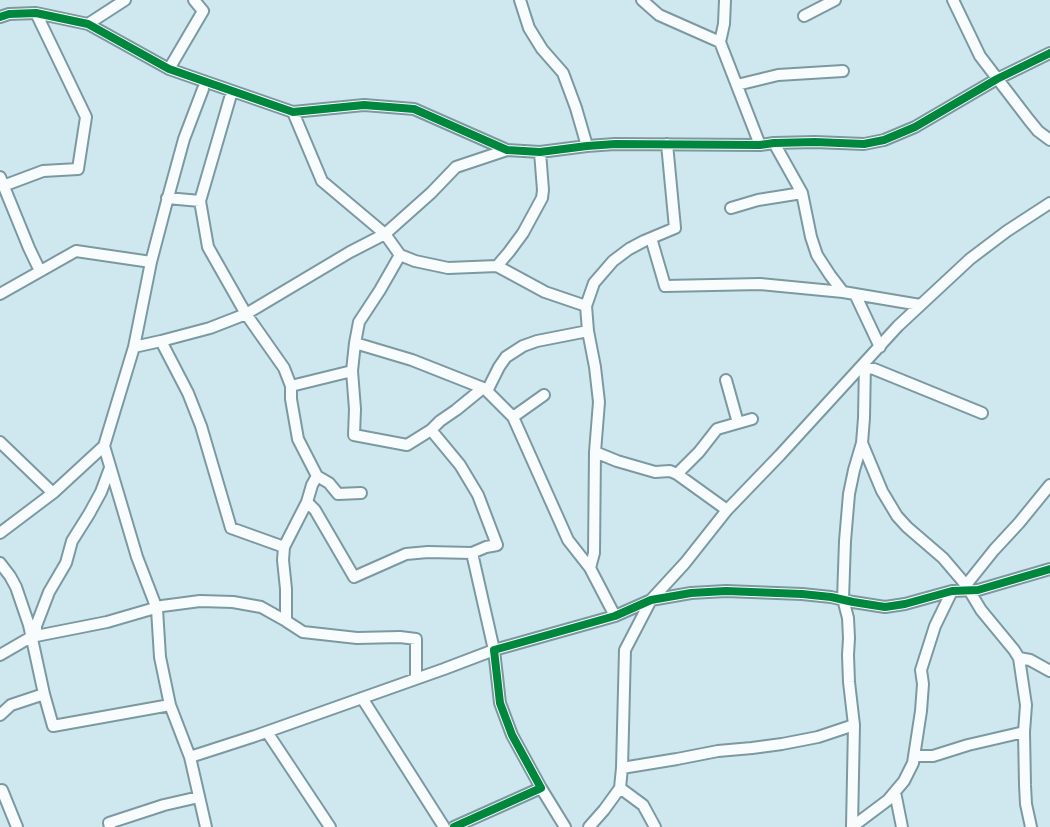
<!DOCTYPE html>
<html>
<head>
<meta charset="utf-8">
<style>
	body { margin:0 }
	canvas { display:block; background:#cfe8f0 }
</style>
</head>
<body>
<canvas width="1050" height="827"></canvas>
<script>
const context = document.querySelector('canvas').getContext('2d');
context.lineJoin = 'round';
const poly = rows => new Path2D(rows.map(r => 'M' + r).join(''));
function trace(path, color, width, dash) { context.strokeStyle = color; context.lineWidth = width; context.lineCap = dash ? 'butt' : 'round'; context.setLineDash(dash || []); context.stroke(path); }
const minor = poly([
	[520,0,529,28,542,49,563,73,576,108,587,146],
	[642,0,659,15,720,42],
	[725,0,724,24,720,42,760,145],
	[953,0,980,56,1029,120,1038,131,1050,140],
	[804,16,835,0],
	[0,17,9,14,36,13,88,24,169,69,293,112,364,105,414,109,507,150,540,152,587,146,615,144,760,145,774,143,815,142,864,144,884,140,915,127,997,79,1050,53],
	[88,24,125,0],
	[169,69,203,11,194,0],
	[737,85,778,75,843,71],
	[203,89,184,139,167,201,151,262,134,347,104,446,137,557,157,609,160,657,170,705,190,757,206,827],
	[230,98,200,201,208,247,246,314,284,368,291,386,291,399,298,439,317,476,312,485,307,502,284,547,283,560,286,589,286,621],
	[293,112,322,181,385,234,400,255,415,261,448,268,497,266,509,252,523,233,542,198,543,190,540,152],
	[774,143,802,193,811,237,817,255,830,275,843,292],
	[0,177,29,248,40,271],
	[3,186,43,171,78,169,86,117,36,13],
	[167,198,200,201],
	[731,208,758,200,802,193],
	[651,238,665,286,760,284,843,292,920,305],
	[400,255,380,290,359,322,355,343,352,371,355,409,354,435,407,445,431,430,440,421,456,410,483,388],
	[497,266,545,292,586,306],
	[0,294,76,251,151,262],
	[855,294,880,347],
	[588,331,595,367,599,402,595,452,594,553,590,568],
	[161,341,188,393,201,426,231,528,284,547],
	[355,343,412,360,483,388,487,391,513,417,568,540,590,568,615,616],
	[134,347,161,341,210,328,246,314,350,252,385,234,431,193,456,167,507,150],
	[865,367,874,369,982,413],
	[726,380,738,423],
	[291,386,352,371],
	[487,391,499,367,506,357,523,346,537,341,588,331,586,306,594,283,613,261,629,249,644,241,675,228,667,144],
	[513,417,544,395],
	[0,442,53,493],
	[862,443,882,491,897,516,907,527,943,558,966,585,981,610,1014,650,1019,658,1026,705,1024,732,1025,785,1026,804,1031,827],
	[595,452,617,461,655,472,670,471,677,474,727,510],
	[677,474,699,452,717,429,752,419],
	[317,476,329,483,338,494,361,493],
	[307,502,315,510,354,577,406,554,428,552,472,553,486,547,497,545,478,495,460,465,431,430],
	[0,533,53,493,104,446],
	[0,563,10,576,16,587,29,625,44,694,11,705,0,715],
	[966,585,994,550,1019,523,1050,485],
	[36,636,36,626,49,592,66,563,72,541,89,514,101,492,110,468],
	[0,655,31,637,107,622,162,606,200,601,233,602,261,607,286,621,303,632,357,638,400,637,416,639,416,678],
	[1019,658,1030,660,1050,671],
	[44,694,53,726,170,705],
	[362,698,444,827],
	[267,732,330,827],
	[914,756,933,756,968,745,1024,732],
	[190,757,255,736,444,669,494,650,472,553],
	[622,768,677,759,718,751,752,748,782,744,818,737,854,725],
	[541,788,565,827],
	[620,788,643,805,655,827],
	[2,790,17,827],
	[895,792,902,827],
	[110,827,109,823,164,805,199,797],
	[454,827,541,788,512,735,500,703,494,650,615,616,651,600,691,593,726,591,802,594,831,597,853,602,885,607,905,604,952,591,978,590,1050,569],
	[589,827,604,810,620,788,622,768,625,650,651,600,685,563,727,510,780,455,898,326,970,259,1007,231,1050,203],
	[852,827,854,725,849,682,848,655,849,638,848,618,843,599,845,541,849,494,854,470,862,443,864,418,865,363],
	[852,827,888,800,904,781,913,763,921,711,923,684,921,670,935,626,952,591]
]);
const cycleway = poly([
	[0,17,9,14,36,13,88,24,169,69,293,112,364,105,414,109,507,150,540,152,587,146,615,144,760,145,774,143,815,142,864,144,884,140,915,127,997,79,1050,53],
	[454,827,541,788,512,735,500,703,494,650,615,616,651,600,691,593,726,591,802,594,831,597,853,602,885,607,905,604,952,591,978,590,1050,569]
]);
trace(minor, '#7c99a1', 14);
trace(minor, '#f8fcfd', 10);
trace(cycleway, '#00873e', 8);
</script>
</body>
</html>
